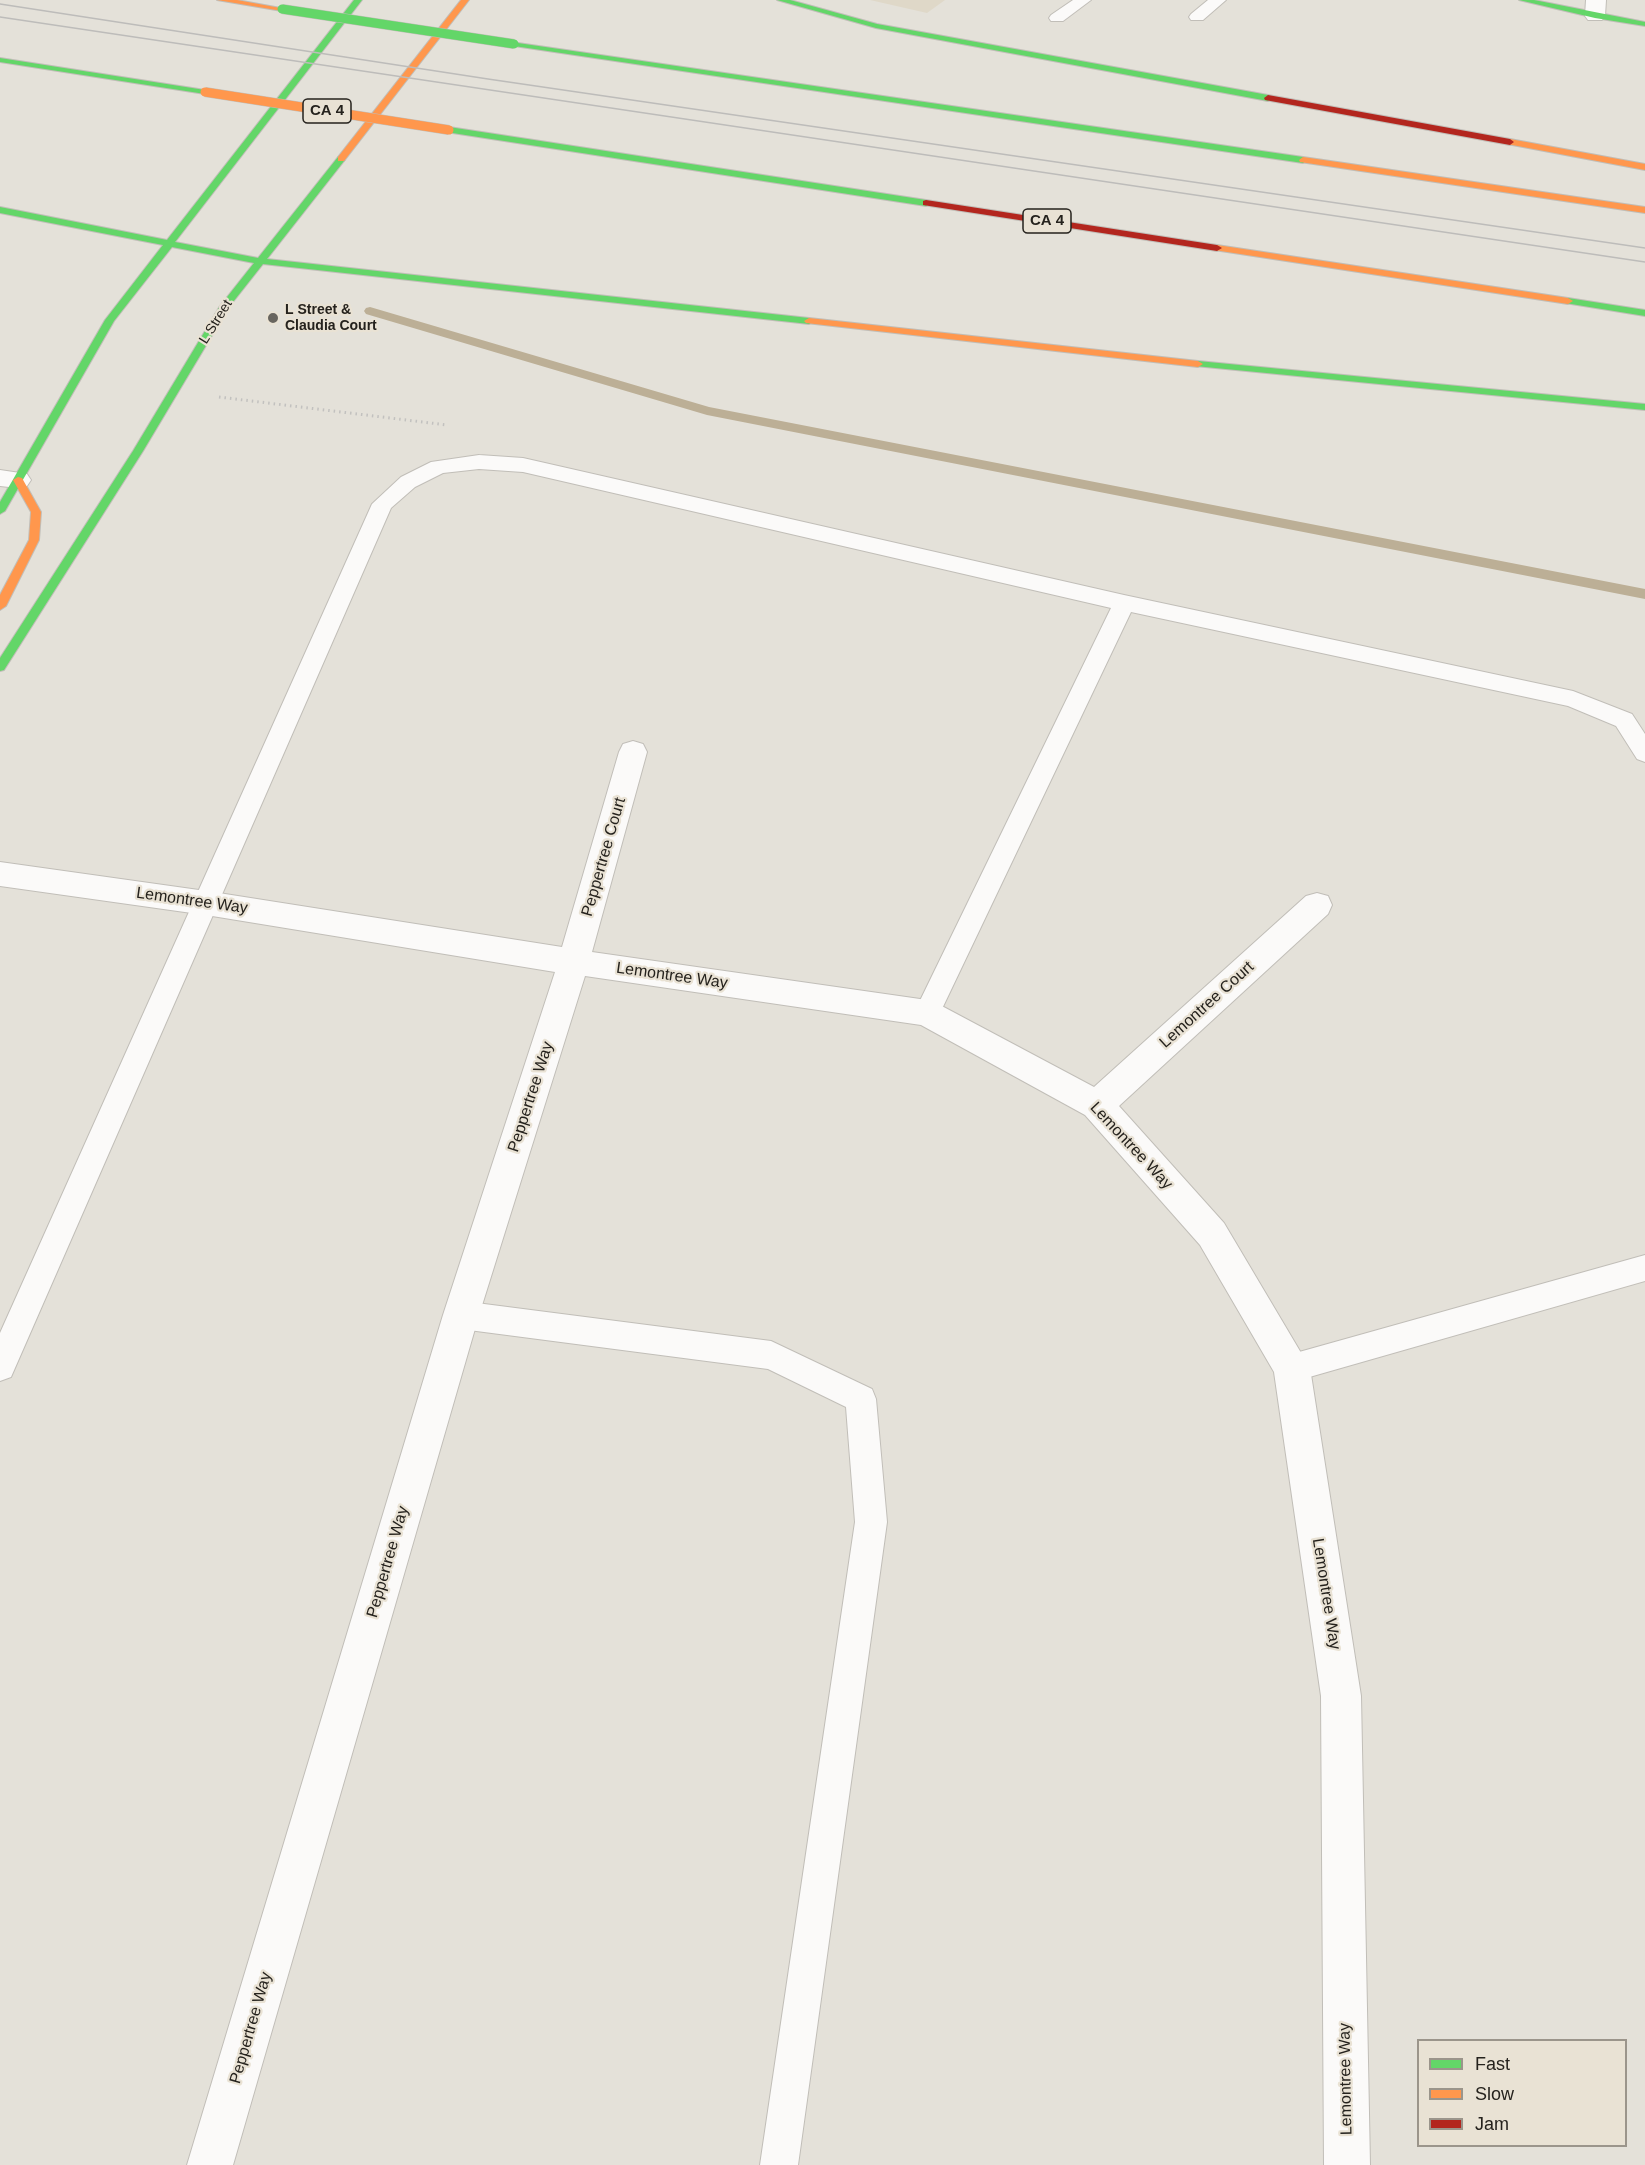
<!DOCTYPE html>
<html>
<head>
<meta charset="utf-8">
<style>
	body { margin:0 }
	#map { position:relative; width:1645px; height:2165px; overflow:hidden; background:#e4e1d9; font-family:Helvetica,sans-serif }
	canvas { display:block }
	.legend { position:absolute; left:1417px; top:2039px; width:210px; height:108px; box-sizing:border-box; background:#e9e2d4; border:2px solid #9b958b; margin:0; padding:8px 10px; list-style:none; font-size:18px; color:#25221d }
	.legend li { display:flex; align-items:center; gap:12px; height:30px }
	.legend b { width:30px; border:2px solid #9b958b }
</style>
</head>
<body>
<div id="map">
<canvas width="1645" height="2165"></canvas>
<ul class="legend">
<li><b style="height:8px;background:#63d668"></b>Fast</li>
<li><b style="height:8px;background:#ff974d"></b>Slow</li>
<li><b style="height:8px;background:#b3261e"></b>Jam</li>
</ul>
</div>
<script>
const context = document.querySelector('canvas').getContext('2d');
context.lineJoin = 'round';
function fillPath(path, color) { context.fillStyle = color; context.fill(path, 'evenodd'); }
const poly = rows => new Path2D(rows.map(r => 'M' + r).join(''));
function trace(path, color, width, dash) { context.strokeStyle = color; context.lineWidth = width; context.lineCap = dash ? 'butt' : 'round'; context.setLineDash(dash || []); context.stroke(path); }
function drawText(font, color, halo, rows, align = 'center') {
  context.font = font + ' Helvetica,sans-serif'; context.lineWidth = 4.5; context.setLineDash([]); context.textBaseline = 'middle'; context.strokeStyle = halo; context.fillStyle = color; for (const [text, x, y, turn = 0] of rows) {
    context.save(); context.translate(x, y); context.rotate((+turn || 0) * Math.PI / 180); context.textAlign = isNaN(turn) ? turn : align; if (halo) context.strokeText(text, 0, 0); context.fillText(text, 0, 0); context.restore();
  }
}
const built = poly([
	[870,0,945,0,927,13]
]);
const stream = poly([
	[370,307,709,407,1645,589,1645,599,707,415,366,314,364,311,366,308,370,307]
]);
const path = poly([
	[219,397,447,425]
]);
const lane = poly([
	[1073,0,1091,0,1063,21,1051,21,1049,18,1051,15,1073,0],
	[1208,0,1226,0,1203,20,1191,20,1189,17,1191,14,1208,0],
	[479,455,523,458,1124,595,1573,691,1632,714,1645,734,1645,762,1637,759,1616,726,1568,706,1131,612,940,1013,936,1021,927,1024,918,1021,914,1013,1111,608,523,472,479,469,443,473,415,487,391,508,11,1377,0,1381,0,1333,372,504,401,477,431,462,479,455],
	[1645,1255,1645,1281,1292,1382,1281,1378,1277,1368,1281,1358,1292,1354,1645,1255],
	[461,1301,771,1341,872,1389,876,1399,887,1522,798,2165,760,2165,855,1522,846,1407,768,1369,461,1329,451,1325,446,1315,451,1305,461,1301]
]);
const street = poly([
	[1586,0,1606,0,1605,16,1602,20,1588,20,1585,16,1586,0],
	[0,470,27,474,31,480,27,486,18,488,0,486,0,470],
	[633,741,643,744,647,752,592,952,927,1000,938,1004,1094,1087,1306,896,1317,893,1328,896,1332,905,1328,914,1119,1106,1224,1223,1310,1368,1361,1696,1370,2165,1324,2165,1321,1696,1274,1372,1200,1245,1085,1115,921,1025,585,976,479,1315,233,2165,187,2165,443,1315,555,972,206,915,0,886,0,862,206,891,562,947,619,752,623,744,633,741]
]);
const fast = poly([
	[354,0,362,0,175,242,258,258,338,157,341,156,345,159,344,161,267,259,809,318,814,321,809,324,263,264,229,307,143,451,4,670,0,671,0,658,133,451,220,306,254,263,172,247,114,321,5,511,0,514,0,502,105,320,163,245,0,213,0,207,167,240,354,0],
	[777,0,790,0,877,24,1268,95,1272,98,1268,101,876,28,777,0],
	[1519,0,1534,0,1645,22,1645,26,1595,18,1519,0],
	[511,42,1303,157,1307,160,1303,163,514,46,510,44,511,42],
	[0,58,205,90,209,92,205,94,0,62,0,58],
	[449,127,926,200,930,203,926,206,446,132,446,128,449,127],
	[1568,298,1645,310,1645,316,1565,303,1565,299,1568,298],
	[1198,361,1645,404,1645,410,1195,366,1195,362,1198,361]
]);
const slow = poly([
	[217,0,237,0,286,9,282,11,217,0],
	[461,0,469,0,344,161,338,161,338,157,461,0],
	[1510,139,1645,164,1645,170,1507,144,1507,140,1510,139],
	[1303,157,1645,207,1645,213,1300,162,1299,160,1303,157],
	[1217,245,1568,298,1573,301,1568,304,1214,250,1212,248,1217,245],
	[809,318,1198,361,1203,364,1198,367,806,323,804,321,809,318],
	[18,477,22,478,41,512,39,540,6,606,0,610,0,595,29,540,31,512,13,480,18,477]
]);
const jam = poly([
	[1268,95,1510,139,1514,142,1510,145,1265,100,1264,98,1268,95],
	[926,200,1217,245,1222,248,1217,251,923,205,923,201,926,200]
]);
const tram = poly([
	[0,4,488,79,1645,248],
	[0,17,1645,262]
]);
const fastBridge = poly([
	[282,9,514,44]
]);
const slowBridge = poly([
	[205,92,449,130]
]);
const markers = [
	[273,318,6,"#68655f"]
];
const farPoinames = [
	["L Street &",285,310],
	["Claudia Court",285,326]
];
const farStreetnames = [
	["L Street",216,322,-58]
];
const shields = [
	[327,111,48],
	[1047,221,48]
];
const shieldNames = [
	["CA 4",327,111],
	["CA 4",1047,221]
];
const streetNames = [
	["Peppertree Court",604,857,-74],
	["Lemontree Way",192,901,8],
	["Lemontree Way",672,976,8],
	["Lemontree Court",1207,1005,-42],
	["Peppertree Way",531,1097,-72],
	["Lemontree Way",1131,1146,47],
	["Peppertree Way",388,1562,-74],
	["Lemontree Way",1326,1594,81],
	["Peppertree Way",251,2028,-74],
	["Lemontree Way",1346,2079,-91]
];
fillPath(built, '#dfd8c8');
fillPath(stream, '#bcaf96');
trace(lane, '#c1beb8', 2);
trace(street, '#c1beb8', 2);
trace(fast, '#c1beb8', 2);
trace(slow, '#c1beb8', 2);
trace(jam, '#c1beb8', 2);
trace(path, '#c2c1bf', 3, [1.5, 4]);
fillPath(lane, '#fbfaf9');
fillPath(street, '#fbfaf9');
fillPath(fast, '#63d668');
fillPath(slow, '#ff974d');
fillPath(jam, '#b3261e');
trace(tram, '#bdbcba', 1.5);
trace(fastBridge, '#c1beb8', 10, []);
trace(slowBridge, '#c1beb8', 10, []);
trace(fastBridge, '#63d668', 9);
trace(slowBridge, '#ff974d', 9);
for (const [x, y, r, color] of markers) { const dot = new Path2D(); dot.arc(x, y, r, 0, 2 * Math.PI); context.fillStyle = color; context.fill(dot); trace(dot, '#e9e2d4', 2); }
drawText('bold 14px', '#25221d', '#e9e2d4', farPoinames, 'left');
drawText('14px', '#25221d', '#e9e2d4', farStreetnames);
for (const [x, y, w] of shields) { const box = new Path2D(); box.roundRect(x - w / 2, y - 12, w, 24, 4.5); context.fillStyle = '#e9e2d4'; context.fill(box); trace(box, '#25221d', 1.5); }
drawText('bold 15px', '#25221d', null, shieldNames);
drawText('16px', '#25221d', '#e9e2d4', streetNames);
</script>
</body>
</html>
